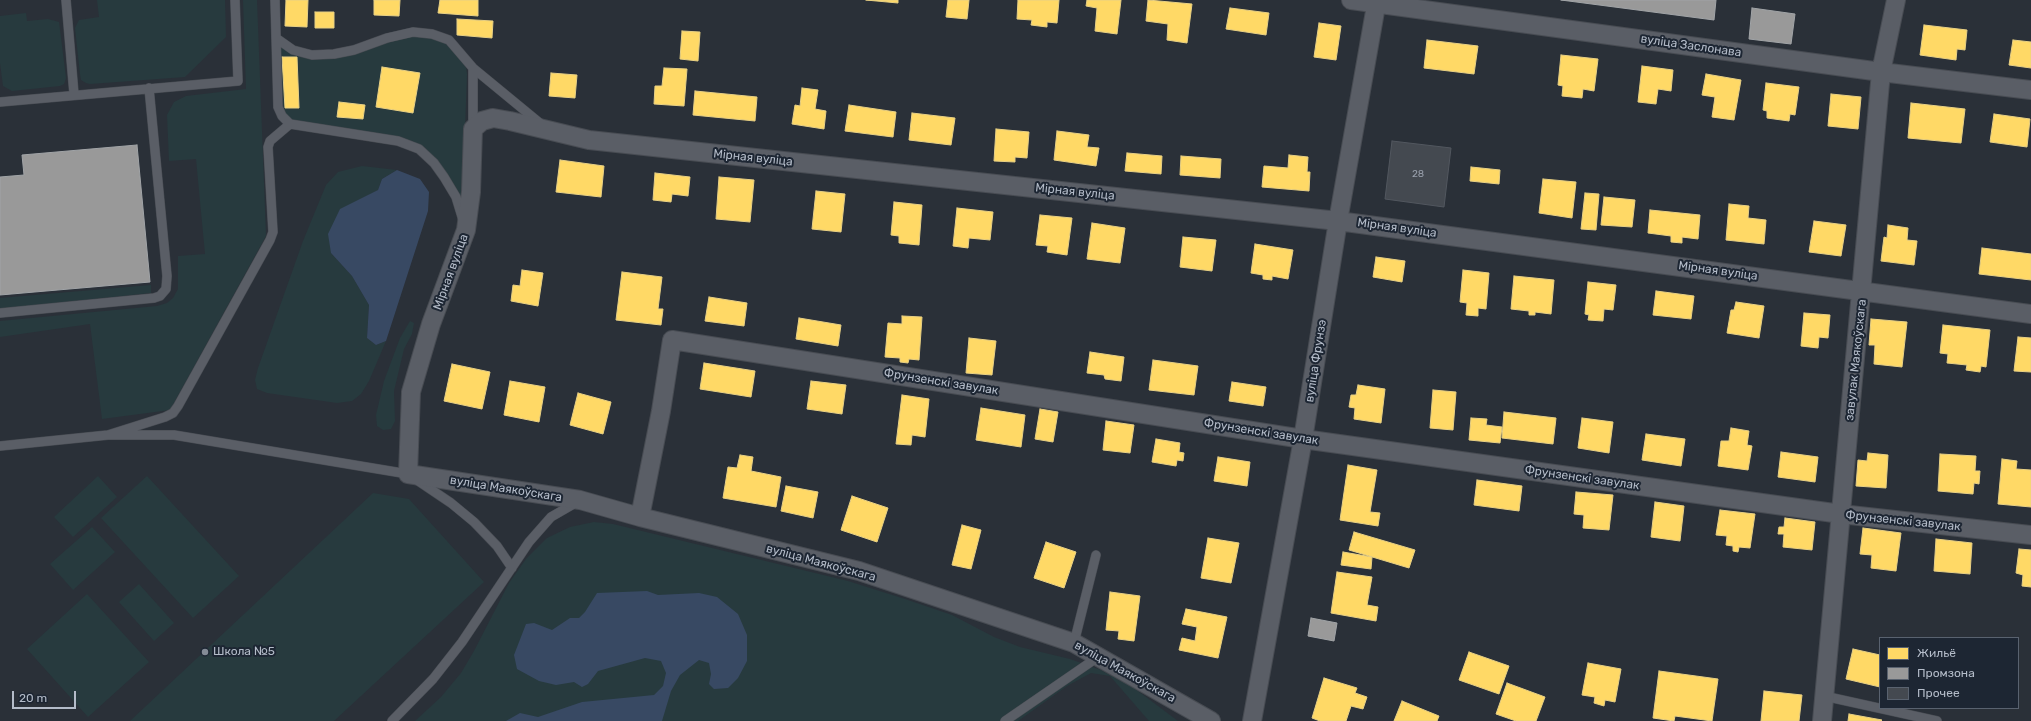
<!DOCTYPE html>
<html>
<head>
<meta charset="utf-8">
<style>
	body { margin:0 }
	#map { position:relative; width:2031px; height:721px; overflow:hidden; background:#2a3038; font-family:Rubik,sans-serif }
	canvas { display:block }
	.legend { position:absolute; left:1879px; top:637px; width:140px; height:72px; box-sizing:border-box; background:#1d2633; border:1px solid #59626f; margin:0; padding:5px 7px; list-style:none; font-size:12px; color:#b4bcc9 }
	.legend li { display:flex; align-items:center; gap:8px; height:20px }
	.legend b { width:20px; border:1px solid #59626f }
	.scale { position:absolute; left:12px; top:691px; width:64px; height:18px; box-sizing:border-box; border:2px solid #b4bcc9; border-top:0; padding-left:5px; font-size:12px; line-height:14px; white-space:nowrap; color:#b4bcc9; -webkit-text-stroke:3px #1d2633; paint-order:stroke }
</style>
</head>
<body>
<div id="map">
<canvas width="2031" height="721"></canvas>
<ul class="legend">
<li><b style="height:11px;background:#ffd966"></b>Жильё</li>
<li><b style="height:11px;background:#999"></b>Промзона</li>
<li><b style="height:11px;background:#444950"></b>Прочее</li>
</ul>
<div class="scale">20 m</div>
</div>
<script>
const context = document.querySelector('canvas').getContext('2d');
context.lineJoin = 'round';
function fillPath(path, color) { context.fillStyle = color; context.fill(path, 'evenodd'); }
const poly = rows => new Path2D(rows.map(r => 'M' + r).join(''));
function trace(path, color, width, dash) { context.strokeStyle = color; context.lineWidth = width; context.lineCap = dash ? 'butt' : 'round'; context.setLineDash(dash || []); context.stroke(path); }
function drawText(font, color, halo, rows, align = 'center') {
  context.font = font + ' Rubik,sans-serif'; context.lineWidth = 4; context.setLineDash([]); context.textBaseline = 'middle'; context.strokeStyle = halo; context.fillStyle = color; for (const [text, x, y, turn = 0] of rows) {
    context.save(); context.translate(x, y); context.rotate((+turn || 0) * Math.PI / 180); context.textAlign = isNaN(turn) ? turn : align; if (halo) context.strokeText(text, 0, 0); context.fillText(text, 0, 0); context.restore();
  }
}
const green = poly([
	[97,0,225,0,226,37,185,77,90,84,86,83,81,80,80,74,75,28,79,20,99,17],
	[243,0,257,0,266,236,170,410,102,419,90,324,0,337,0,321,157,306,167,303,173,298,178,289,178,256,205,254,196,159,169,161,167,115,174,102,186,96,246,89],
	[26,13,27,21,48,19,59,22,66,78,64,84,60,86,12,91,3,86,0,63,0,16],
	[432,34,464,56,467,74,463,185,461,211,456,197,419,149,290,124,282,116,276,38,293,50,334,54,387,38],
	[362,166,397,170,382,179,378,190,360,200,331,253,352,276,369,305,367,338,376,345,386,341,369,381,361,394,352,401,337,403,267,393,257,389,255,380,258,368,303,241,326,185,338,172],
	[151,285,151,293,0,309,0,298],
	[410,321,414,323,412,334,404,349,394,391,395,421,391,429,383,430,377,426,376,415,384,381,400,338],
	[98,476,117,497,73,537,54,517],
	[147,476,239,576,193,618,101,518],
	[373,493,409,499,484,582,334,721,130,721],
	[594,522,613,524,848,581,905,599,952,615,994,637,1020,647,1070,659,1101,670,1134,688,1178,721,1149,721,1110,676,1091,673,1067,686,1018,721,415,721,441,697,461,673,474,651,509,583,526,559,547,538,570,527],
	[92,527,115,552,73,590,50,564],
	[139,584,174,623,154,641,119,602],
	[87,594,149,662,88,717,27,649]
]);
const water = poly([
	[397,170,420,179,429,192,428,211,386,341,376,345,367,338,369,305,352,276,331,253,328,234,340,209,378,190,382,179],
	[647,591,658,595,699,593,717,597,738,614,747,635,747,661,738,678,728,688,714,689,709,684,711,674,709,663,699,660,680,675,671,691,662,721,506,721,520,713,538,717,582,702,654,695,663,686,666,673,661,661,645,658,598,671,588,684,582,687,574,682,556,685,539,681,517,669,514,655,526,624,534,623,552,630,570,618,579,618,585,612,597,593]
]);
const homes = poly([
	[286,0,308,0,307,27,285,26,286,0],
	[374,0,400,0,399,16,374,15,374,0],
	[440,0,478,0,478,16,438,13,440,0],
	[866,0,898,0,898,3,866,0],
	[948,0,969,0,967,19,946,17,948,0],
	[1018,0,1059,0,1057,23,1047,22,1047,27,1031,25,1032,20,1017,19,1018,0],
	[1087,0,1121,0,1117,34,1095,31,1097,8,1086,6,1087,0],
	[1148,0,1192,4,1187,43,1167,40,1168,24,1146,21,1148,0],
	[1230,8,1269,13,1266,35,1226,29,1230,8],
	[315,12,334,12,334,28,315,28,315,12],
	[457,19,493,21,492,38,457,35,457,19],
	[1319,23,1341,26,1336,60,1314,57,1319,23],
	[1924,25,1967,30,1965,50,1957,49,1956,60,1920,55,1924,25],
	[682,31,700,32,698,61,680,59,682,31],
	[1427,40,1478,46,1474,74,1424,68,1427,40],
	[2013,40,2031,42,2031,68,2009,65,2013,40],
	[1561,55,1598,59,1594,91,1583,89,1582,98,1562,96,1563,86,1558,85,1561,55],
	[282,57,297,57,299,108,285,108,282,57],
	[1642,66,1673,70,1671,91,1658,89,1656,104,1638,102,1642,66],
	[382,67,420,73,413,113,376,107,382,67],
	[664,68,687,69,684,106,654,104,655,86,662,86,664,68],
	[551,73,577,75,575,98,549,96,551,73],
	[1706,74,1741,80,1734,120,1712,117,1715,97,1702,95,1706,74],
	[1766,83,1799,87,1795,115,1790,114,1789,121,1767,118,1767,111,1763,110,1766,83],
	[802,88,818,90,815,109,826,111,824,129,792,124,795,105,800,106,802,88],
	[695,91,757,97,755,121,693,115,695,91],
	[1831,94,1861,97,1858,129,1828,126,1831,94],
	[339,102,365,105,363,119,337,117,339,102],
	[1911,103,1965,109,1961,143,1908,138,1911,103],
	[849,105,896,112,893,137,845,131,849,105],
	[912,113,955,118,951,145,909,140,912,113],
	[1994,114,2030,119,2027,147,1990,142,1994,114],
	[996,129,1029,132,1027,158,1015,157,1015,162,994,161,996,129],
	[1057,131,1089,135,1087,147,1099,148,1096,166,1054,160,1057,131],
	[1127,153,1162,156,1161,174,1125,171,1127,153],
	[1289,155,1308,157,1307,172,1310,172,1309,191,1262,187,1264,166,1288,168,1289,155],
	[1181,156,1221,159,1220,178,1180,175,1181,156],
	[560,160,604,166,601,197,556,192,560,160],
	[1471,167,1500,170,1499,184,1470,181,1471,167],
	[655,173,690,177,688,196,672,194,671,202,653,200,655,173],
	[719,177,754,180,750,222,716,219,719,177],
	[1543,179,1576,182,1572,218,1539,213,1543,179],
	[816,191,845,194,841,232,812,229,816,191],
	[1585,193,1599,194,1596,230,1581,229,1585,193],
	[1604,197,1635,200,1632,227,1601,225,1604,197],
	[894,202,922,205,919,245,899,243,899,236,891,235,894,202],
	[1729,204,1749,206,1748,218,1766,220,1764,244,1726,240,1729,204],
	[957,208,993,212,990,240,969,238,968,248,953,246,957,208],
	[1650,210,1700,215,1698,239,1682,237,1682,243,1671,242,1671,236,1648,233,1650,210],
	[1040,215,1072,218,1067,255,1047,252,1048,246,1036,245,1040,215],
	[1814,221,1846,225,1841,256,1809,252,1814,221],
	[1092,223,1125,228,1120,263,1087,259,1092,223],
	[1888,225,1908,228,1907,240,1917,241,1914,265,1881,261,1884,237,1887,238,1888,225],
	[1183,237,1216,240,1212,271,1180,267,1183,237],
	[1255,244,1293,250,1288,279,1272,276,1272,280,1263,279,1263,275,1251,273,1255,244],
	[1982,248,2031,254,2031,280,1979,274,1982,248],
	[1376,257,1405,261,1402,282,1373,277,1376,257],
	[522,270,543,273,538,306,511,301,513,285,520,286,522,270],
	[1463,270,1489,273,1486,309,1478,308,1478,316,1466,315,1467,303,1460,302,1463,270],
	[622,272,662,277,658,309,663,309,661,325,616,320,622,272],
	[1514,276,1554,280,1551,314,1535,312,1535,315,1529,315,1529,311,1511,309,1514,276],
	[1588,282,1616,285,1613,310,1604,309,1603,321,1588,320,1589,315,1585,314,1588,282],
	[1656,291,1694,296,1691,319,1653,315,1656,291],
	[709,297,747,303,744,326,705,321,709,297],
	[1736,302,1764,306,1759,338,1727,333,1731,310,1734,310,1736,302],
	[1804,313,1830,315,1828,338,1819,337,1818,348,1801,346,1804,313],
	[902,316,922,317,919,360,909,359,908,363,900,362,900,358,885,357,888,323,902,324,902,316],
	[799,318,841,325,838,346,796,339,799,318],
	[1871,319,1907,322,1902,367,1874,364,1875,345,1869,345,1871,319],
	[1943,325,1990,330,1986,367,1981,366,1980,372,1966,370,1967,365,1947,363,1948,354,1940,353,1943,325],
	[2018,337,2031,338,2031,372,2014,371,2018,337],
	[969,338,996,341,992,375,966,373,969,338],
	[1090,352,1124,357,1121,381,1105,379,1104,375,1087,373,1090,352],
	[1153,360,1198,366,1194,395,1149,390,1153,360],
	[704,363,755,371,751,397,700,389,704,363],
	[452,364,490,372,482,409,444,401,452,364],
	[510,381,545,387,539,422,504,415,510,381],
	[811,381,846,385,842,414,807,409,811,381],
	[1232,382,1266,387,1263,406,1229,401,1232,382],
	[1358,385,1385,389,1381,423,1354,419,1355,408,1349,407,1351,395,1356,395,1358,385],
	[1433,390,1456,392,1453,430,1430,428,1433,390],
	[578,393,611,402,603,434,570,425,578,393],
	[902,395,929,399,925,437,912,435,911,445,896,444,902,395],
	[981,408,1025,415,1021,447,976,440,981,408],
	[1040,409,1058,412,1053,442,1035,439,1040,409],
	[1504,412,1556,418,1553,444,1502,438,1504,412],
	[1471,418,1487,419,1486,425,1502,427,1500,443,1469,440,1471,418],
	[1582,418,1613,422,1609,453,1578,448,1582,418],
	[1106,421,1134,425,1130,453,1103,450,1106,421],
	[1731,428,1749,431,1747,445,1752,446,1748,470,1718,466,1721,441,1729,441,1731,428],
	[1646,434,1685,439,1681,466,1642,460,1646,434],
	[1156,439,1180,443,1179,452,1184,453,1183,461,1177,460,1176,466,1152,462,1156,439],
	[1781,452,1818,457,1815,482,1778,477,1781,452],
	[1868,453,1888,455,1886,488,1856,486,1858,460,1867,461,1868,453],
	[1940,454,1976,456,1975,471,1980,471,1979,484,1974,483,1973,494,1938,491,1940,454],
	[740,455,753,457,751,471,781,477,776,507,723,498,728,467,737,468,740,455],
	[1218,457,1250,462,1247,486,1214,481,1218,457],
	[2002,459,2017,461,2016,469,2031,470,2031,507,1998,504,2002,459],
	[1348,465,1377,470,1370,512,1380,513,1378,526,1340,520,1348,465],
	[1477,480,1522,486,1519,511,1474,505,1477,480],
	[786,486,818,492,813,518,781,511,786,486],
	[1576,492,1613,495,1609,530,1583,528,1584,515,1574,514,1576,492],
	[852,496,888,508,877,542,841,530,852,496],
	[1655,502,1684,506,1680,541,1651,537,1655,502],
	[1720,510,1755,514,1750,548,1739,547,1738,552,1733,551,1733,546,1726,545,1727,536,1716,535,1720,510],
	[1785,518,1815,522,1812,550,1783,547,1784,534,1778,534,1779,527,1784,527,1785,518],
	[962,525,981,530,971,569,952,565,962,525],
	[1863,528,1901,533,1896,571,1871,568,1872,555,1860,554,1863,528],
	[1354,532,1415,550,1409,568,1349,550,1354,532],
	[1208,538,1239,543,1231,583,1201,578,1208,538],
	[1936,539,1972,543,1970,574,1934,571,1936,539],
	[1046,542,1076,552,1064,588,1034,578,1046,542],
	[2019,549,2031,550,2031,587,2022,586,2023,575,2016,573,2019,549],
	[1343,552,1372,557,1371,569,1341,565,1343,552],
	[1337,572,1372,577,1367,605,1378,607,1376,621,1331,613,1337,572],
	[1110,592,1140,596,1134,641,1118,639,1119,631,1106,630,1110,592],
	[1186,609,1227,617,1218,658,1179,650,1182,638,1195,641,1197,627,1182,624,1186,609],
	[1853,649,1880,655,1880,687,1846,679,1853,649],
	[1469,652,1509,666,1499,694,1459,680,1469,652],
	[1588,663,1621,669,1615,702,1605,700,1604,706,1594,703,1595,697,1582,695,1588,663],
	[1659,671,1718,679,1712,721,1675,716,1674,721,1653,718,1659,671],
	[1324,678,1357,688,1355,693,1367,697,1363,709,1351,706,1346,721,1320,721,1312,718,1324,678],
	[1507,683,1545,697,1536,721,1516,721,1496,714,1507,683],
	[1764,691,1802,695,1799,721,1761,721,1764,691],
	[1402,701,1439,716,1437,721,1394,721,1402,701],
	[1849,714,1882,720,1881,721,1848,721,1849,714]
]);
const industry = poly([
	[1561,0,1716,0,1714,20,1561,0],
	[1752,8,1795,14,1791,44,1749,39,1752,8],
	[137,145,150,282,0,295,0,177,24,175,22,155,137,145],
	[1311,618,1337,623,1334,641,1308,636,1311,618]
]);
const building = poly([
	[1392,141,1451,148,1444,207,1385,199,1392,141]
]);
const lane = poly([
	[66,0,74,94],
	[275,0,278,107,282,116,290,124],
	[276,38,293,50,312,55,334,54,354,50,387,38,413,32,432,34,449,40,473,68,473,128],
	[473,68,541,124],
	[0,102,238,81,235,0],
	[0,313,154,298,160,296,166,289,167,276,149,88],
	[108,435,165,417,173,413,178,406,270,240,273,232,268,147,270,141,290,124,398,141,419,149,434,163,444,177,456,197,463,220],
	[0,446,108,435,174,435,408,474,451,503,474,522,497,546,512,568],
	[1074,643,1096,555],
	[1824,696,1937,721],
	[392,721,433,679,462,642,529,542,551,517,577,502],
	[1005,721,1098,657]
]);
const street = poly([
	[1351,0,1881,72,2031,90],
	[640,517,661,411,672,340,1303,439,1841,514,2031,535],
	[1211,721,1074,643,859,571,640,517,580,500,408,474,411,392,431,324,466,230,471,192,473,129,482,121,493,118,510,121,589,140,1338,221,2031,314],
	[1252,721,1303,439,1338,221,1377,0],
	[1822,721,1881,72,1896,0]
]);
const markers = [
	[205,652,4,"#848b96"]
];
const numberNames = [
	["28",1418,174]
];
const streetNames = [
	["вуліца Заслонава",1691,46,8],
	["Мірная вуліца",753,158,6],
	["Мірная вуліца",1075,192,6],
	["Мірная вуліца",1397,228,8],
	["Мірная вуліца",1718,271,8],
	["Мірная вуліца",451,272,-70],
	["завулак Маякоўскага",1856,360,-84],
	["вуліца Фрунзэ",1316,361,-81],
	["Фрунзенскі завулак",941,382,9],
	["Фрунзенскі завулак",1261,432,9],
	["Фрунзенскі завулак",1582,478,8],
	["вуліца Маякоўскага",506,489,9],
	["Фрунзенскі завулак",1903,521,6],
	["вуліца Маякоўскага",821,563,15],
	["вуліца Маякоўскага",1125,672,29]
];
const poiNames = [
	["Школа №5",213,652]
];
fillPath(green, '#273a3e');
fillPath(water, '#384963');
fillPath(homes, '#ffd966');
trace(homes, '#e8d084', 1);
fillPath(industry, '#999');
trace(industry, '#a1a4a7', 1);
fillPath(building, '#444950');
trace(building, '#52575f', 1);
trace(lane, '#484c53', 10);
trace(street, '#484c53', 20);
trace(lane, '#5a5e66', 9);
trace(street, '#5a5e66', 18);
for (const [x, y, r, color] of markers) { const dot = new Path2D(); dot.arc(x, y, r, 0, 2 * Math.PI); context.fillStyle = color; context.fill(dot); trace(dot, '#1d2633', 1.5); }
drawText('10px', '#989fab', null, numberNames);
drawText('12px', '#b4bcc9', '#1d2633', streetNames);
drawText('12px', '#b4bcc9', '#1d2633', poiNames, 'left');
</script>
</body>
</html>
